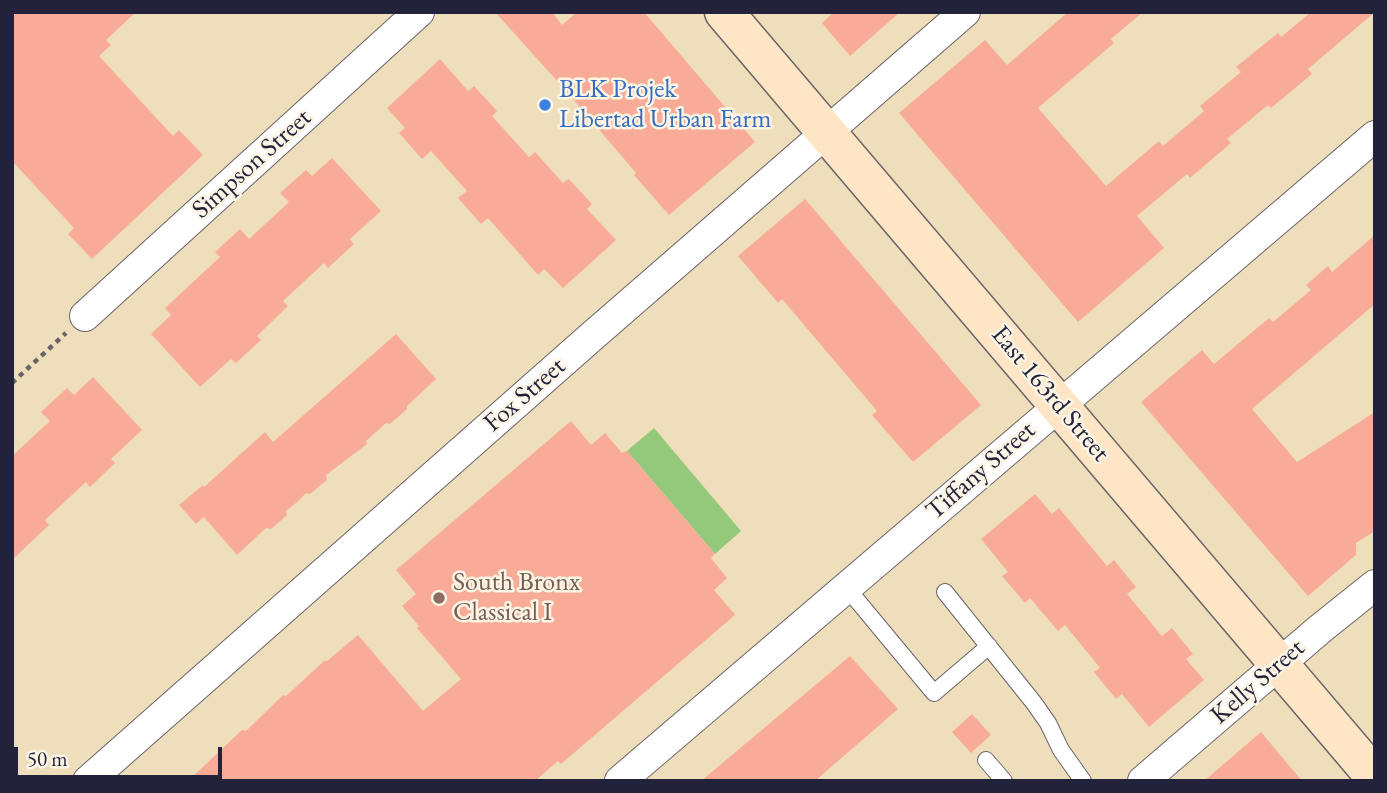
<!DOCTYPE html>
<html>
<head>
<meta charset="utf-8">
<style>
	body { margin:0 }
	#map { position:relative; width:1387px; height:793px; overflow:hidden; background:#efdebc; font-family:"EB Garamond",serif }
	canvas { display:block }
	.frame { position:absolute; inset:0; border:14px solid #22223b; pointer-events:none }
	.scale { position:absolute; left:14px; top:747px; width:208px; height:32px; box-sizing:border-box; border:4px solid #22223b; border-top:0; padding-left:9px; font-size:21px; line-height:24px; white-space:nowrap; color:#22223b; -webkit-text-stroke:5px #fcf5e5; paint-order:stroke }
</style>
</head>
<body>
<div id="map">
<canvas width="1387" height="793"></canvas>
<div class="frame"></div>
<div class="scale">50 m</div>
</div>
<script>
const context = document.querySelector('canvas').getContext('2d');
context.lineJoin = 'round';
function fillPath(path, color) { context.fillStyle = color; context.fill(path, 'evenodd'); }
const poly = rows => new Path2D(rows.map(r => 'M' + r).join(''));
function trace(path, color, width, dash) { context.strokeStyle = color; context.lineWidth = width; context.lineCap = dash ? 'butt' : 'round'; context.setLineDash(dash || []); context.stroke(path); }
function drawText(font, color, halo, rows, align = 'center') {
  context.font = font + ' "EB Garamond",serif'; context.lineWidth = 5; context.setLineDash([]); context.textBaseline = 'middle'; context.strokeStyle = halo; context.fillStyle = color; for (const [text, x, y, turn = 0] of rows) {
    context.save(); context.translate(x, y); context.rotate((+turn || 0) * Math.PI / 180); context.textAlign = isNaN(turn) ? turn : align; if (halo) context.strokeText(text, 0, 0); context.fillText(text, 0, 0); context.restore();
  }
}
const green = poly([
	[654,428,741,531,715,554,627,451]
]);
const building = poly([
	[12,12,136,12,106,40,111,45,99,56,173,136,179,130,203,155,92,259,68,234,74,228,12,161],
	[495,12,552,12,562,25,577,12,644,12,755,142,669,215,634,175,636,173,567,92],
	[834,12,900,12,850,56,822,23],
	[1068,12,1143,12,1111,39,1114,43,1038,108,1106,186,1159,141,1163,146,1204,111,1200,106,1241,72,1236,67,1278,33,1281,37,1311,12,1375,12,1308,69,1312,74,1271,108,1268,105,1227,139,1231,143,1211,160,1190,178,1187,174,1137,216,1164,248,1078,322,899,113,985,40,1007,65],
	[440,59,468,91,474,86,497,111,492,116,529,157,535,152,563,183,569,179,592,204,587,209,616,240,563,288,544,269,538,275,488,218,481,224,458,198,467,191,431,151,422,159,399,133,405,128,387,108],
	[332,158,381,211,350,239,354,244,328,268,324,263,283,301,288,306,257,336,261,340,236,363,231,359,200,387,151,334,171,315,165,308,220,257,215,252,240,229,249,239,289,202,280,193,306,170,312,176],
	[805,199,981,405,913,462,872,415,877,411,782,299,778,303,738,256],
	[1375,235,1375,304,1252,409,1297,462,1375,412,1375,531,1356,543,1356,555,1308,596,1141,402,1202,350,1214,364,1269,318,1273,322,1311,290,1306,285,1328,266,1332,272],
	[396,334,436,379,407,406,407,409,390,424,386,423,366,441,367,444,326,475,327,480,310,494,306,493,296,503,286,511,287,515,271,529,266,528,237,555,204,517,196,524,179,505,203,485,204,487,265,432,273,442],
	[93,377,142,430,111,459,115,463,90,487,86,482,45,520,49,525,12,560,12,456,50,421,41,412,67,388,74,395],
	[571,421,591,445,605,433,622,453,627,451,715,554,711,558,727,578,714,590,735,615,561,764,558,761,535,781,188,781,242,730,246,731,283,695,286,696,324,661,327,661,358,635,423,711,461,679,417,628,419,626,402,606,416,594,396,570],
	[1035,494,1052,514,1059,508,1107,566,1114,560,1136,587,1127,594,1162,636,1172,628,1193,654,1186,659,1204,680,1149,727,1122,694,1116,699,1094,672,1100,668,1065,625,1058,631,1030,598,1025,603,1002,576,1008,572,981,539],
	[850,656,898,709,815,781,701,781],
	[972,714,991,735,971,753,952,732],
	[1261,732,1302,781,1204,781]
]);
const path = poly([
	[12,383,66,333]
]);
const service = poly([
	[846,587,934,693,989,646],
	[945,592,1034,703,1048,723,1061,750,1083,781],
	[986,760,1004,781]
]);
const minor = poly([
	[85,316,419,12],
	[88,781,590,338,965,12],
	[620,781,1375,136],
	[1143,781,1320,629,1375,585]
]);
const secondary = poly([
	[724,12,1375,777]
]);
const markers = [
	[545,105,7,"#3f7fe0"],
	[439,598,7,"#8d6e63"]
];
const shopNames = [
	["BLK Projek",559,90],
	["Libertad Urban Farm",559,120]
];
const streetNames = [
	["Simpson Street",252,164,-42],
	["East 163rd Street",1050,394,50],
	["Fox Street",525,395,-41],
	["Tiffany Street",981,471,-41],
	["Kelly Street",1258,682,-41]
];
const educationNames = [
	["South Bronx",453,583],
	["Classical I",453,613]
];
fillPath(green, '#94c87a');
fillPath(building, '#f8ac97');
trace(service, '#6a6468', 18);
trace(minor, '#6a6468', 32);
trace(secondary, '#6a6468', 41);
trace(path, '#6a6468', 4.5, [5, 5]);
trace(service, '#fff', 16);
trace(minor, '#fff', 30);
trace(secondary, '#fde5c5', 38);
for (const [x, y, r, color] of markers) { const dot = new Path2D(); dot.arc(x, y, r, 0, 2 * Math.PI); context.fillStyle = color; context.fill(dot); trace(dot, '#fcf5e5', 2.5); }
drawText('26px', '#366cbe', '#fcf5e5', shopNames, 'left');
drawText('26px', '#22223b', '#fcf5e5', streetNames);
drawText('26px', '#785e54', '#fcf5e5', educationNames, 'left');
</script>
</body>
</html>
